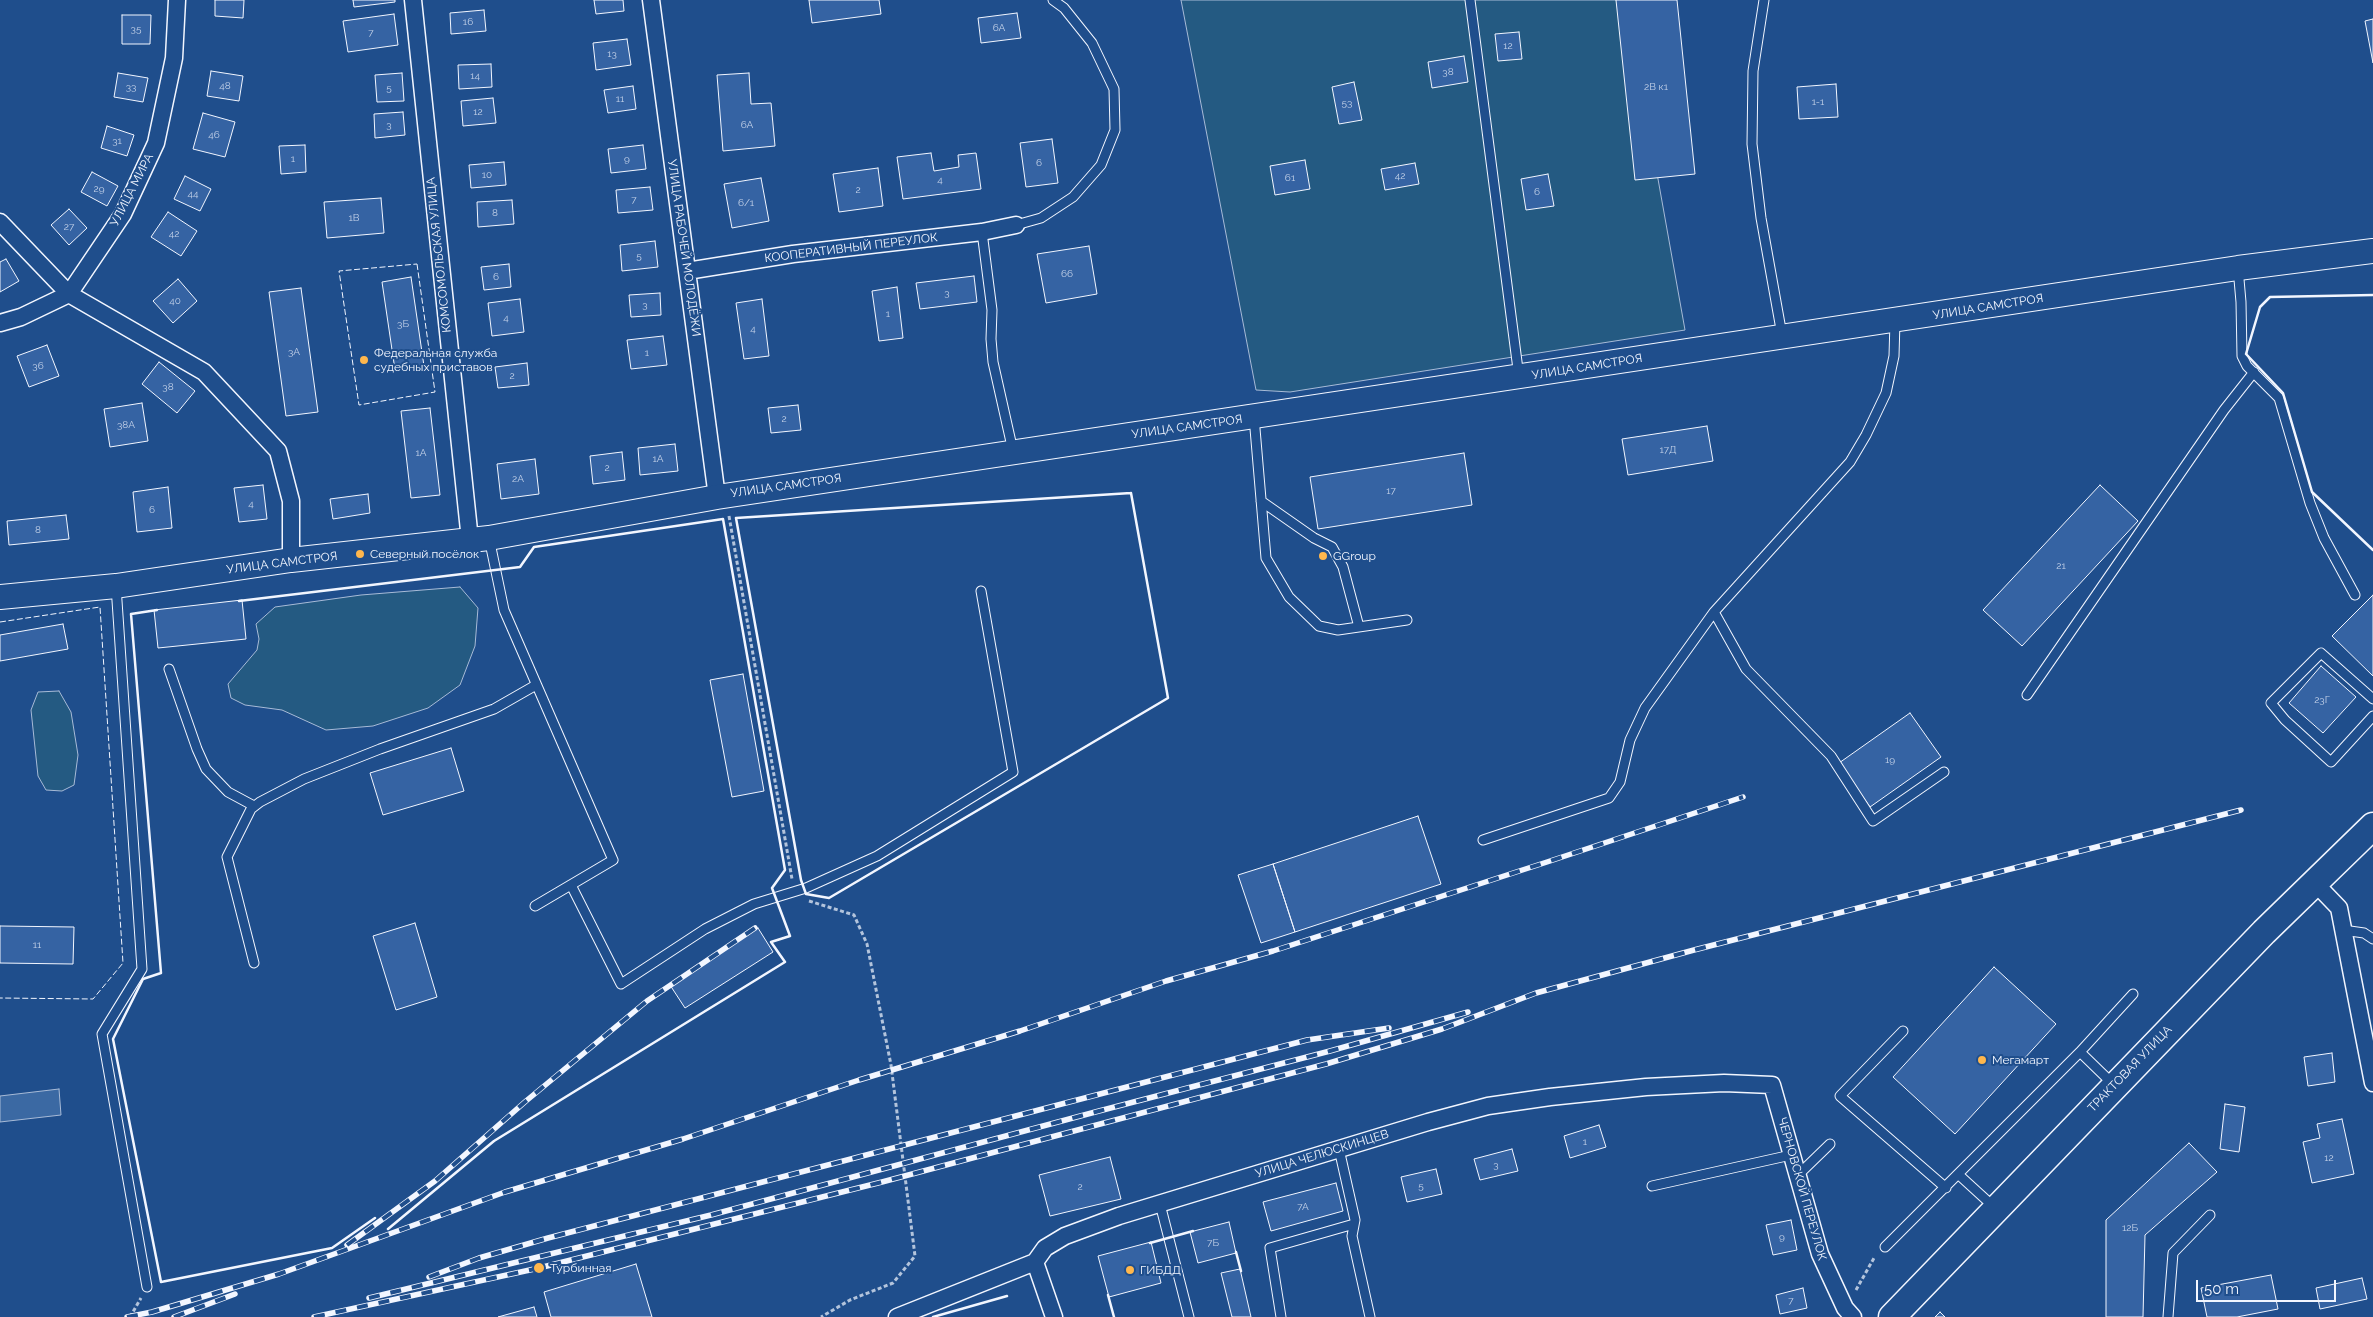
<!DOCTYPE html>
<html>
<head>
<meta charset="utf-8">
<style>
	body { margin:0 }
	#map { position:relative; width:2373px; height:1317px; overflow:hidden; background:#1f4e8c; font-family:Raleway,sans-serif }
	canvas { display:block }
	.scale { position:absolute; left:2196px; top:1280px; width:140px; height:22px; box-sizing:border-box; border:2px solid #f2f6ff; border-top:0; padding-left:6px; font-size:15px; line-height:18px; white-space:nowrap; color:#f2f6ff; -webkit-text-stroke:4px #1f4e8c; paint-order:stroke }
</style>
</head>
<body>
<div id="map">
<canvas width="2373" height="1317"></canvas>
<div class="scale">50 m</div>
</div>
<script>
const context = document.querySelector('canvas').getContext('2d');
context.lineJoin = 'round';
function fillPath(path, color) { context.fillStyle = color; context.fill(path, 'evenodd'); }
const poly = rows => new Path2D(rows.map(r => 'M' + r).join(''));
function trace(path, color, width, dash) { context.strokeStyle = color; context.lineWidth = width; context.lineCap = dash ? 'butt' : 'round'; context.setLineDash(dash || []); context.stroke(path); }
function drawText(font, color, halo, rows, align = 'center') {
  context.font = font + ' Raleway,sans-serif'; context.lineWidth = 4; context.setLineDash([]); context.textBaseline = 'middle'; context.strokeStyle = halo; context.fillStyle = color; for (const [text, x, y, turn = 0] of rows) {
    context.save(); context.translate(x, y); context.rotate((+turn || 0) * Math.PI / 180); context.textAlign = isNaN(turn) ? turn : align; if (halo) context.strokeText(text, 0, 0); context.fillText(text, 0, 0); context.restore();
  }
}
const green = poly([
	[1181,0,1626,0,1685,330,1290,392,1256,390,1181,0],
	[460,587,478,608,475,646,460,685,428,708,373,726,326,730,282,710,245,705,231,698,228,684,257,650,259,639,256,624,275,607,361,595,460,587],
	[59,691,71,712,78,755,74,785,62,791,46,790,38,776,31,710,38,692,59,691]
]);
const water = poly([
	[59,1089,61,1115,0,1122,0,1096,59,1089]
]);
const building = poly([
	[215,0,244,0,243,18,215,16,215,0],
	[353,0,395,0,395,2,354,7,353,0],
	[594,0,623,0,624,11,596,14,594,0],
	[809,0,879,0,881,14,812,23,809,0],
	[1616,0,1677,0,1695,174,1635,180,1616,0],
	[484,10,486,31,451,34,450,13,484,10],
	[1017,13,1021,38,981,43,978,18,1017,13],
	[394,14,398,45,348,52,343,21,394,14],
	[122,15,151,15,150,44,122,44,122,15],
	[2373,19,2373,63,2365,21,2373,19],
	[1519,32,1522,59,1498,61,1495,34,1519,32],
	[627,39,631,65,596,70,593,43,627,39],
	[1464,56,1468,82,1432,88,1428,62,1464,56],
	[491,64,492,87,459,89,458,65,491,64],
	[211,71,243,76,239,101,207,96,211,71],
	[118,73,148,78,143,102,114,97,118,73],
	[402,73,404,101,377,102,375,75,402,73],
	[749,73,751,104,771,103,775,146,723,151,717,75,749,73],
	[1354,82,1362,120,1339,124,1332,87,1354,82],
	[1836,84,1838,117,1799,119,1797,87,1836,84],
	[633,86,636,109,608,113,604,90,633,86],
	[493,98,496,123,463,126,461,101,493,98],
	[403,112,405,135,375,138,374,114,403,112],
	[203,113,235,122,225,157,193,149,203,113],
	[107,126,134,135,127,156,101,148,107,126],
	[1052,139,1058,183,1026,187,1020,143,1052,139],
	[305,145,306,172,281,174,279,146,305,145],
	[643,145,646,169,611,173,608,149,643,145],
	[931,153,934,171,959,167,958,155,976,153,981,189,903,199,897,157,931,153],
	[1305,160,1310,189,1275,195,1270,166,1305,160],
	[504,162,506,185,471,188,469,165,504,162],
	[1415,163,1419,184,1385,190,1381,169,1415,163],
	[878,168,883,206,839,212,833,174,878,168],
	[92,172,118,186,107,206,81,192,92,172],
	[1548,174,1554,206,1526,210,1521,179,1548,174],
	[185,176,211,189,200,211,174,199,185,176],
	[761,178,769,221,732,228,724,184,761,178],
	[650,187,653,210,618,213,616,190,650,187],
	[381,198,384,233,327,238,324,202,381,198],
	[512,200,514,224,478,227,477,202,512,200],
	[69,209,87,228,69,245,51,225,69,209],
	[168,212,197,231,181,256,151,237,168,212],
	[655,241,658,267,622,271,620,245,655,241],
	[1089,246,1097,294,1046,303,1037,254,1089,246],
	[6,259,19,281,0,292,0,262,6,259],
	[509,264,511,287,484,290,481,267,509,264],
	[974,276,977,302,920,309,916,283,974,276],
	[411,277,424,366,395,370,382,282,411,277],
	[178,279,197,301,173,323,153,301,178,279],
	[897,287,903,338,879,341,872,291,897,287],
	[301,288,318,412,286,416,269,292,301,288],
	[660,293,661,315,631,317,629,295,660,293],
	[520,299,524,332,492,336,488,303,520,299],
	[762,299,769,356,744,359,736,303,762,299],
	[663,336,667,365,631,369,627,340,663,336],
	[47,345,59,376,29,387,17,356,47,345],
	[159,362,195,391,177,413,142,384,159,362],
	[527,363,529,385,498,388,495,367,527,363],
	[142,403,148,441,110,447,104,409,142,403],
	[798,405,801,430,771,433,768,408,798,405],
	[430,408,440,495,411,498,401,411,430,408],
	[1707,426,1713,461,1628,475,1622,439,1707,426],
	[675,444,678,471,640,475,638,448,675,444],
	[622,452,625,480,593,484,590,456,622,452],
	[1464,453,1472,505,1318,529,1310,477,1464,453],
	[535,459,539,494,501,499,497,464,535,459],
	[263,485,267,519,239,522,234,488,263,485],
	[2100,485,2138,521,2022,646,1983,610,2100,485],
	[168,487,172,528,137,532,133,492,168,487],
	[368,494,370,513,333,519,330,499,368,494],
	[66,515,69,539,9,545,7,521,66,515],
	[2373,595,2373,676,2332,636,2373,595],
	[242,600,246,639,158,648,154,610,242,600],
	[63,624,68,649,0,661,0,635,63,624],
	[2321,666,2356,697,2323,733,2289,703,2321,666],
	[743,674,764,791,732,797,710,680,743,674],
	[1910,713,1941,757,1870,807,1839,763,1910,713],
	[451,748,464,791,383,815,370,773,451,748],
	[1418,816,1441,884,1295,932,1273,864,1418,816],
	[1273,864,1295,932,1261,943,1238,875,1273,864],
	[415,923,437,997,396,1010,373,936,415,923],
	[0,926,74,927,73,964,0,963,0,926],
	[758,928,773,952,685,1008,670,985,758,928],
	[1994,967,2056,1024,1955,1134,1893,1077,1994,967],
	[2332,1053,2335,1082,2308,1086,2304,1057,2332,1053],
	[2225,1104,2245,1107,2239,1152,2220,1149,2225,1104],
	[2342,1119,2354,1174,2312,1183,2303,1142,2320,1138,2317,1124,2342,1119],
	[1599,1125,1606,1147,1570,1158,1564,1136,1599,1125],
	[2189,1143,2217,1172,2145,1235,2143,1317,2106,1317,2106,1220,2189,1143],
	[1512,1149,1518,1171,1480,1180,1474,1159,1512,1149],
	[1110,1157,1121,1199,1050,1216,1039,1175,1110,1157],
	[1436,1169,1442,1194,1407,1202,1401,1177,1436,1169],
	[1336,1183,1343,1211,1271,1231,1263,1202,1336,1183],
	[1791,1220,1797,1250,1773,1255,1766,1225,1791,1220],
	[1229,1222,1236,1253,1198,1263,1190,1232,1229,1222],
	[1151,1242,1161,1283,1109,1297,1098,1256,1151,1242],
	[636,1264,652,1317,551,1317,544,1292,636,1264],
	[1240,1269,1251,1317,1232,1317,1221,1273,1240,1269],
	[2271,1275,2278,1309,2237,1317,2207,1317,2201,1288,2271,1275],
	[2362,1278,2367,1299,2320,1309,2316,1288,2362,1278],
	[1803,1288,1807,1308,1780,1314,1776,1295,1803,1288],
	[534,1307,537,1317,498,1317,534,1307],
	[1940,1312,1945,1317,1935,1317,1940,1312]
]);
const path = poly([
	[729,516,792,879],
	[809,901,854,915,867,944,891,1065,915,1256,893,1283,850,1300,821,1317],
	[1856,1290,1874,1258],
	[130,1317,141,1298]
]);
const lane = poly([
	[1470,0,1519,377],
	[1764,0,1753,71,1752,144,1761,218,1782,335],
	[1016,225,1041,218,1073,197,1101,165,1115,130,1114,89,1092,43,1064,8,1053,0],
	[982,232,992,310,991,339,993,362,1013,451],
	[2238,268,2241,302,2242,356,2247,366,2279,398,2310,503,2324,538,2355,595],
	[1254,417,1266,558,1289,597,1319,626,1338,630,1407,620],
	[1261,501,1314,538,1332,547,1343,567,1359,627],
	[489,538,504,610,613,860,535,906],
	[116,586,142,969,102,1034,147,1287],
	[1714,612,1746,669,1831,756,1873,821,1944,772],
	[169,669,197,749,206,769,228,792,254,806],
	[2027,695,2224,410,2254,372],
	[2373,699,2321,653,2271,703,2285,720,2331,762,2373,716],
	[1483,840,1609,798,1620,782,1630,740,1645,708,1714,612,1850,462,1866,435,1886,393,1894,356,1895,321],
	[571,885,621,984,705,929,754,904,806,888,877,856,1013,772,981,591],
	[2343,930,2364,933,2373,939],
	[254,963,227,857,251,809,260,802,304,779,380,749,494,709,536,685],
	[1903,1031,1840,1096,1946,1188],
	[2080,1052,2114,1085],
	[1339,1149,1355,1220,1352,1236,1370,1317],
	[1959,1175,1994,1207],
	[1797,1176,1830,1144],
	[1652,1186,1791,1155],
	[1160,1204,1189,1317],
	[1885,1247,2080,1052,2133,994],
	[1281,1317,1270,1248,1354,1224],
	[2168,1317,2173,1253,2210,1215]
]);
const street = poly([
	[413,0,470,540],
	[651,0,717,497],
	[0,222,69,294,204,372,278,451,291,501,291,560],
	[687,271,793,254,982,232,1016,225],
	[0,323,21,317,69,294,123,214,156,143,174,58,177,0],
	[2315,883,2339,908,2373,1083],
	[1035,1262,1054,1317],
	[897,1317,1035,1262,1045,1248,1065,1236,1119,1216,1428,1122,1488,1106,1550,1097,1646,1087,1724,1083,1772,1085,1820,1254,1845,1308,1853,1317]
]);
const secondary = poly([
	[0,597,116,586,291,560,489,538,717,497,2238,268,2373,251]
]);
const primary = poly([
	[1892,1317,2264,932,2373,826]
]);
const rail = poly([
	[347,1245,435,1181,526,1101,647,1001,755,928],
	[429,1277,479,1258,548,1238,1307,1040,1389,1028],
	[369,1298,711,1215,1099,1111,1330,1051,1468,1012],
	[127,1317,152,1312,279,1274,505,1192,683,1139,859,1080,1020,1031,1166,981,1273,951,1547,862,1743,797],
	[174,1317,235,1294],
	[314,1317,539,1268,882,1182,1326,1064,1442,1029,1536,993,1694,950,2241,810]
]);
const fence = poly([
	[417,264,435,392,359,405,339,271,417,264],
	[0,622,100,607,123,963,93,999,0,998]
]);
const wall = poly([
	[2373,295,2270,297,2260,307,2246,354,2283,393,2312,492,2373,550],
	[1131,493,1168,698,829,898,806,894,801,880,736,518,1131,493],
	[239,601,520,567,534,547,723,519,785,870,772,888,790,936,771,942,785,962,494,1141,388,1229],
	[157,610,131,614,161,973,143,979,113,1039,161,1282,332,1248,375,1218],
	[1150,1243,1193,1231],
	[1236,1252,1241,1271],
	[1108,1295,1114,1317],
	[933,1317,1007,1296]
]);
const markers = [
	[364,360,5,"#ffb74d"],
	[360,554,5,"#ffb74d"],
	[1323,556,5,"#ffb74d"],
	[1982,1060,5,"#ffb74d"],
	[539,1268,6,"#ffb74d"],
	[1130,1270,5,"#ffb74d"]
];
const numberNames = [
	["16",468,22],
	["6А",999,28],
	["35",136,29],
	["7",371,33],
	["12",1508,46],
	["13",612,54],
	["38",1448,72],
	["14",475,76],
	["48",225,86],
	["33",131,87],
	["2В к1",1656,87],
	["5",389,88],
	["11",620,99],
	["1-1",1818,102],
	["53",1347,103],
	["12",478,112],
	["3",389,125],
	["6А",747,125],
	["46",214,135],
	["31",117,141],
	["1",293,159],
	["9",627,159],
	["6",1039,163],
	["10",487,175],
	["42",1400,176],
	["61",1290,178],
	["4",940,180],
	["29",99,189],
	["2",858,190],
	["6",1537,192],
	["44",193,194],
	["7",634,200],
	["6/1",746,203],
	["8",495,213],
	["1В",354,218],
	["27",69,227],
	["42",174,234],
	["5",639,256],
	["66",1067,274],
	["6",496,277],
	["3",947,293],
	["40",175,301],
	["3",645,305],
	["1",888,314],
	["4",506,318],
	["3Б",403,324],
	["4",753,329],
	["3А",294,352],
	["1",647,353],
	["36",38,366],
	["2",512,376],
	["38",168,387],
	["2",784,419],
	["38А",126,425],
	["17Д",1668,450],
	["1А",421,453],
	["1А",658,459],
	["2",607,468],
	["2А",518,479],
	["17",1391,491],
	["4",251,504],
	["6",152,510],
	["8",38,530],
	["21",2061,566],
	["23Г",2322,700],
	["19",1890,760],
	["11",37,945],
	["1",1585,1142],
	["12",2329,1158],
	["3",1496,1165],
	["5",1421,1186],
	["2",1080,1187],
	["7А",1303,1207],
	["12Б",2130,1228],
	["9",1782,1237],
	["7Б",1213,1243],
	["7",1791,1301]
];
const streetNames = [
	["УЛИЦА МИРА",132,190,-63],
	["УЛИЦА РАБОЧЕЙ МОЛОДЁЖИ",684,248,82],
	["КООПЕРАТИВНЫЙ ПЕРЕУЛОК",851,248,-7],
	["КОМСОМОЛЬСКАЯ УЛИЦА",439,255,-96],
	["УЛИЦА САМСТРОЯ",1988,307,-9],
	["УЛИЦА САМСТРОЯ",1587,367,-9],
	["УЛИЦА САМСТРОЯ",1187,427,-8],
	["УЛИЦА САМСТРОЯ",786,486,-8],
	["УЛИЦА САМСТРОЯ",282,563,-7],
	["ТРАКТОВАЯ УЛИЦА",2130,1069,-46],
	["УЛИЦА ЧЕЛЮСКИНЦЕВ",1322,1154,-17],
	["ЧЕРНОВСКОЙ ПЕРЕУЛОК",1802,1189,74]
];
const poiNames = [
	["Федеральная служба",374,353],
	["судебных приставов",374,367],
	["Северный посёлок",370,554],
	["GGroup",1333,556],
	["Мегамарт",1992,1060],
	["Турбинная",550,1268],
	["ГИБДД",1140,1270]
];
fillPath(green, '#245a82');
trace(green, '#a8bbd7', 1);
fillPath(water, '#3b69a3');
trace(water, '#a8bbd7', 1);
fillPath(building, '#3563a3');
trace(building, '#f2f6ff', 1);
trace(lane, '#f2f6ff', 11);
trace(street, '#f2f6ff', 19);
trace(secondary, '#f2f6ff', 26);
trace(primary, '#f2f6ff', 29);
trace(path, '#b3c4dc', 3, [4, 2.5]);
trace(lane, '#1f4e8c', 9);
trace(street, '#1f4e8c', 16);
trace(secondary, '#1f4e8c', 24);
trace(primary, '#1f4e8c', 26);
trace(rail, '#f2f6ff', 5.5);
trace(rail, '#1f4e8c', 4, [11]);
trace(fence, '#f2f6ff', 1, [6, 2.5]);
trace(wall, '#f2f6ff', 2.5);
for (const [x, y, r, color] of markers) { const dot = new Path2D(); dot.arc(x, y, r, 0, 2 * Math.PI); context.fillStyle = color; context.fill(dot); trace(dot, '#1f4e8c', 2); }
drawText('10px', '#c3d1e8', null, numberNames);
drawText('12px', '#f2f6ff', '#1f4e8c', streetNames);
drawText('12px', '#f2f6ff', '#1f4e8c', poiNames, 'left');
</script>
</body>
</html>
